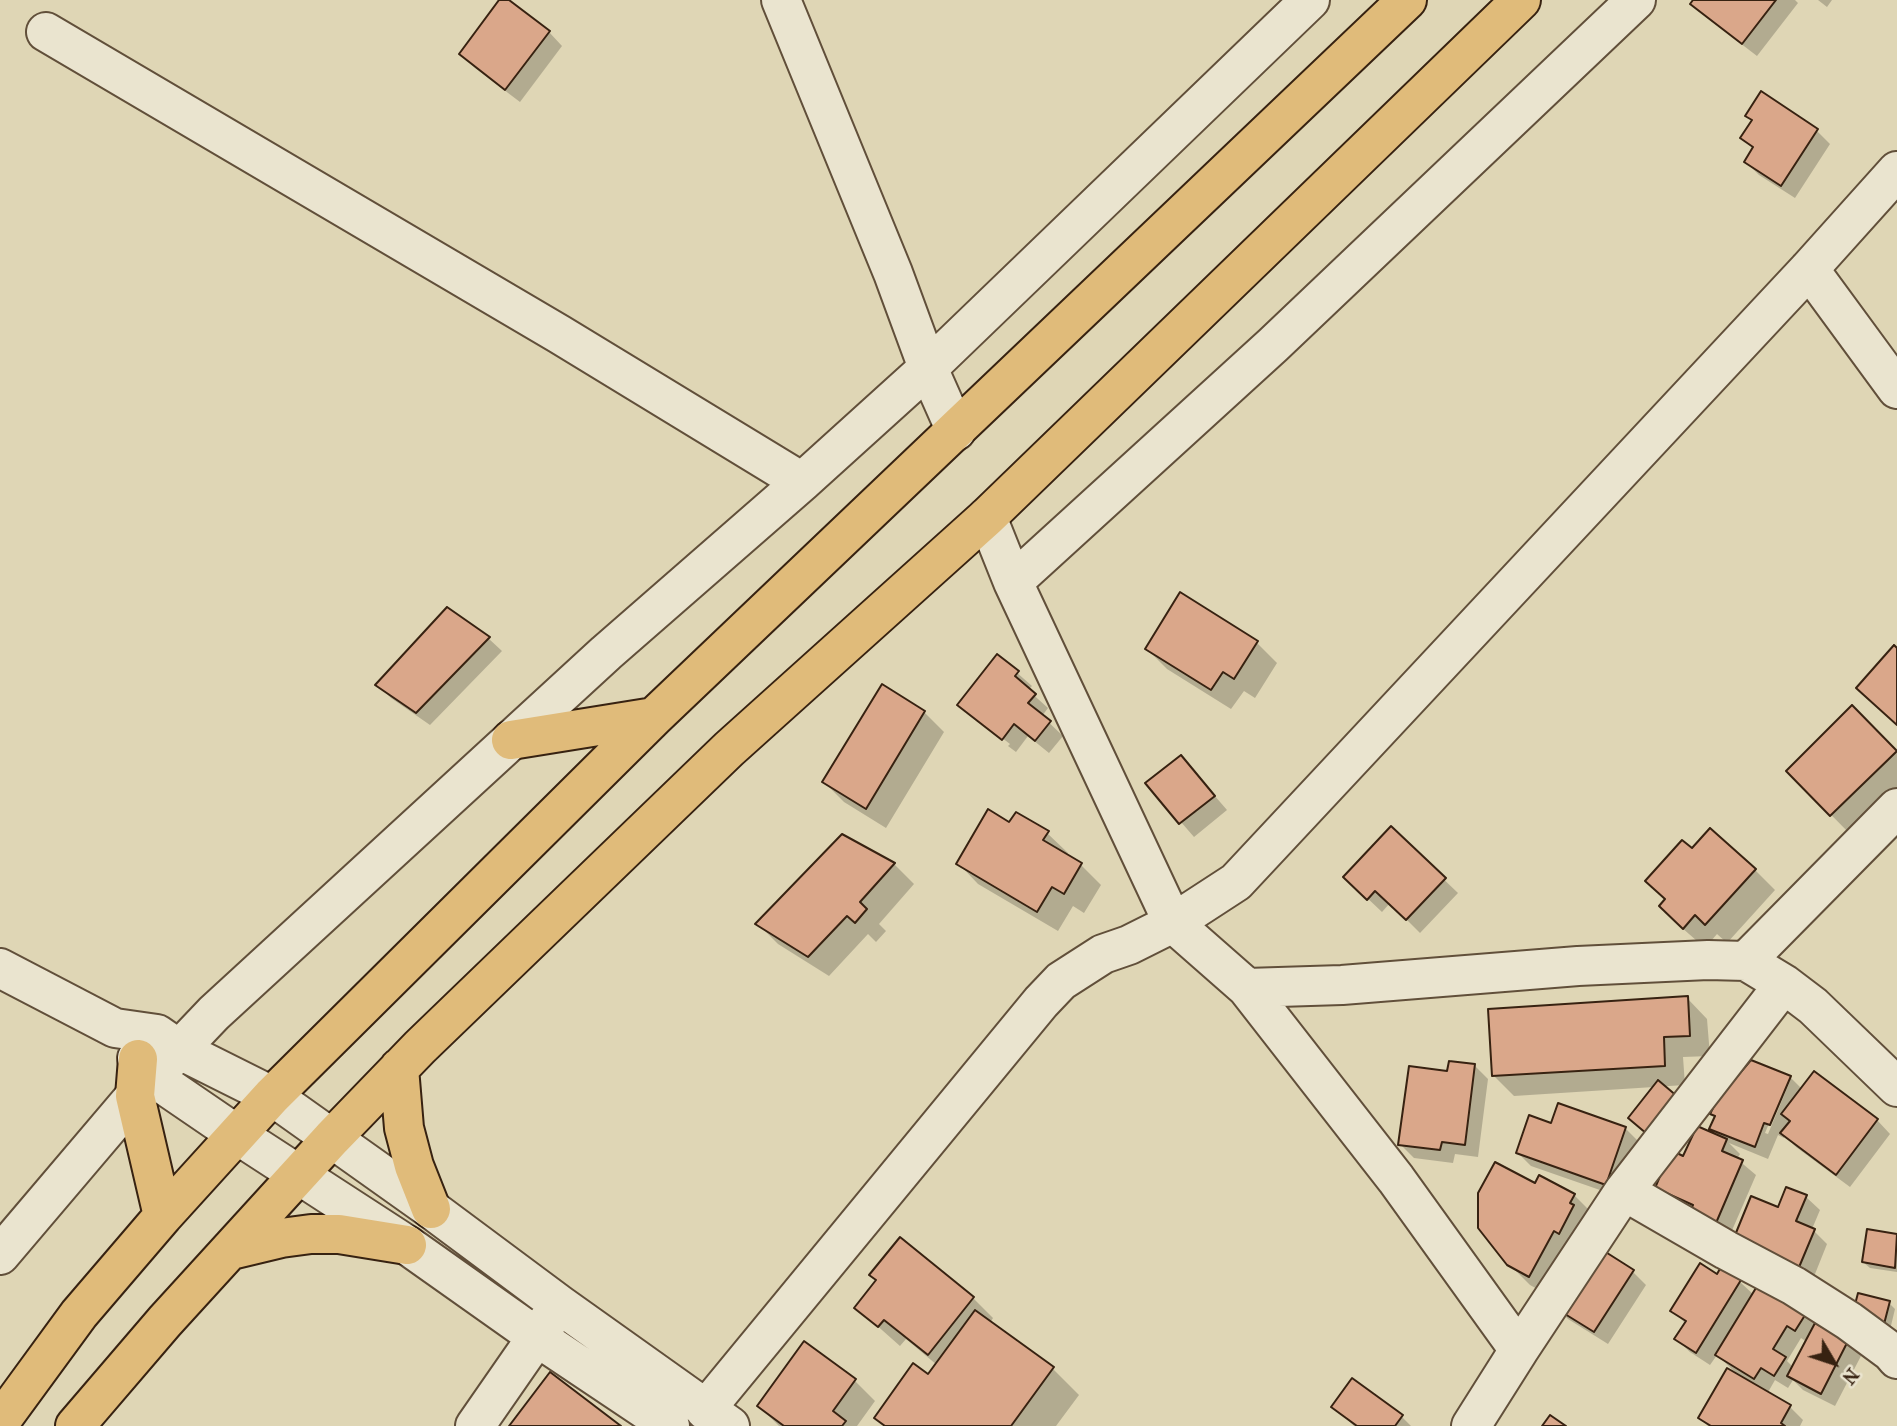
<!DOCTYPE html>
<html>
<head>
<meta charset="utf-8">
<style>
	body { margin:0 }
	#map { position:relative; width:1897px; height:1426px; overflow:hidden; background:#dfd6b5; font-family:"IM FELL French Canon",serif }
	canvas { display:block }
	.north { position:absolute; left:1799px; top:1328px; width:70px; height:70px; -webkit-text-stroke:5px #eae4cf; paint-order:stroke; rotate:129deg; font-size:19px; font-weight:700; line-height:28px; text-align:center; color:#372211 }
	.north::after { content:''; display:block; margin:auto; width:24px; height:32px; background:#372211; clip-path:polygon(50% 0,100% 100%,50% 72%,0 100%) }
</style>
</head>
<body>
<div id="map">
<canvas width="1897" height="1426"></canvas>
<div class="north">N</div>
</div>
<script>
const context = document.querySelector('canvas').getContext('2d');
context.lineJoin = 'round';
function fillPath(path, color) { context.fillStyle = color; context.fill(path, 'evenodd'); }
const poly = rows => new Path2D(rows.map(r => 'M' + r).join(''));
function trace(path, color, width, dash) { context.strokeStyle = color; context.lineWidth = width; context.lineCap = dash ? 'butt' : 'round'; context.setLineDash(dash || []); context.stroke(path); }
const shadow = poly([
	[502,0,506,0,549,32,562,46,520,102,475,68,461,54],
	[1695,0,1795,0,1798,3,1757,56,1706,17,1693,3],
	[1818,0,1832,0,1827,7],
	[1747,116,1817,131,1830,144,1795,198,1759,175,1746,162,1754,149,1742,138,1753,122],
	[488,638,502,651,430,725,391,698,378,685],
	[1256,642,1277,663,1255,698,1244,691,1231,709,1167,669,1147,649],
	[998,656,1032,686,1028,690,1048,708,1042,716,1063,736,1049,753,1028,736,1016,752,1008,746,1010,744,971,714,971,716,959,704],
	[1852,708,1897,753,1897,790,1851,835,1788,771],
	[924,712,944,732,886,828,844,802,824,782],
	[1181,757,1227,810,1194,837,1148,784],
	[1009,824,1047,833,1068,853,1066,856,1080,864,1101,885,1084,913,1073,906,1058,931,978,884,958,863],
	[1391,829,1458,893,1420,933,1390,903,1382,912,1345,877],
	[843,836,894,864,914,884,879,924,886,931,876,942,868,934,829,976,778,944,758,924],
	[1692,851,1755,870,1775,890,1727,943,1717,934,1705,948,1681,927],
	[1687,998,1707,1019,1710,1056,1683,1057,1685,1085,1514,1096,1494,1076],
	[1475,1066,1488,1079,1478,1157,1455,1154,1453,1163,1414,1158,1400,1144,1449,1073],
	[1814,1073,1877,1120,1890,1134,1850,1187,1796,1147,1784,1135,1784,1138,1778,1135,1768,1159,1729,1143,1740,1154,1737,1159,1756,1175,1730,1235,1657,1188,1684,1158,1722,1139,1711,1128,1716,1118,1712,1114,1790,1077,1802,1089],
	[1787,1081,1790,1081,1768,1134,1765,1133],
	[1553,1125,1625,1128,1639,1142,1620,1197,1531,1166,1518,1153],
	[1535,1185,1574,1195,1594,1215,1550,1296,1530,1285,1509,1264],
	[1806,1197,1820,1210,1812,1229,1827,1244,1811,1284,1746,1258,1779,1209],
	[1868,1231,1897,1236,1897,1272,1870,1268,1863,1262],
	[1593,1246,1633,1272,1646,1285,1608,1344,1568,1319,1555,1306],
	[1721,1270,1740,1282,1754,1295,1806,1313,1819,1327,1847,1342,1861,1356,1835,1406,1803,1390,1793,1380,1788,1388,1775,1380,1767,1394,1790,1407,1803,1420,1800,1426,1708,1426,1700,1418,1737,1374,1717,1355,1710,1365,1690,1352,1676,1339,1686,1324,1673,1311,1718,1276],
	[1801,1338,1807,1342,1794,1368,1787,1361],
	[973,1298,993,1318,990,1323,1052,1368,1079,1395,1056,1426,884,1426,876,1418,929,1377,937,1365,906,1339,900,1346,856,1307],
	[1889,1303,1895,1309,1889,1334,1853,1320],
	[805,1344,855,1381,875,1401,857,1426,779,1426,759,1406],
	[1334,1407,1402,1417,1411,1426,1354,1426]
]);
const building = poly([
	[499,0,509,0,550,31,505,90,459,54,499,0],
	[1693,0,1776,0,1742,44,1690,4,1693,0],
	[1761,91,1818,129,1781,186,1744,162,1753,147,1740,138,1752,120,1745,116,1761,91],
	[1180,592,1258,641,1234,679,1223,672,1211,690,1145,649,1180,592],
	[447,607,490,637,416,713,375,685,447,607],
	[1894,645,1897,648,1897,725,1856,688,1894,645],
	[997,654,1019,671,1015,676,1036,694,1028,703,1051,721,1035,741,1014,724,1002,740,957,705,997,654],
	[882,684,925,711,866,809,822,782,882,684],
	[1852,705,1897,751,1830,816,1786,771,1852,705],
	[1181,755,1215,796,1179,824,1145,783,1181,755],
	[988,809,1009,822,1016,812,1049,831,1043,840,1082,863,1064,894,1052,887,1037,912,956,864,988,809],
	[1391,826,1446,878,1406,920,1375,891,1367,900,1343,877,1391,826],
	[1710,828,1756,869,1705,925,1695,915,1683,929,1659,906,1665,899,1645,881,1682,840,1692,848,1710,828],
	[842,834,895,863,860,902,867,909,855,923,847,916,808,957,755,924,842,834],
	[1688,996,1690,1036,1664,1037,1665,1066,1492,1076,1488,1009,1688,996],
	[1751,1060,1791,1076,1770,1125,1764,1123,1755,1147,1709,1129,1715,1116,1710,1114,1717,1100,1751,1060],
	[1449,1061,1475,1064,1465,1145,1442,1142,1440,1150,1398,1145,1409,1066,1447,1071,1449,1061],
	[1814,1071,1878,1119,1836,1175,1780,1133,1790,1121,1781,1114,1814,1071],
	[1658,1080,1678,1097,1647,1134,1628,1118,1658,1080],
	[1558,1103,1626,1127,1606,1185,1516,1153,1529,1115,1551,1123,1558,1103],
	[1697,1126,1727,1139,1722,1151,1743,1160,1716,1223,1690,1211,1693,1205,1655,1188,1671,1150,1683,1156,1697,1126],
	[1495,1162,1535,1183,1539,1175,1575,1194,1570,1203,1574,1205,1559,1234,1554,1231,1529,1277,1507,1265,1478,1228,1478,1193,1495,1162],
	[1786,1187,1807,1195,1796,1221,1815,1229,1797,1272,1731,1245,1751,1196,1778,1207,1786,1187],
	[1867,1229,1897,1234,1895,1268,1862,1262,1867,1229],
	[900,1237,974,1297,928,1355,884,1320,878,1327,854,1308,876,1280,869,1275,900,1237],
	[1593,1244,1634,1270,1594,1332,1552,1306,1593,1244],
	[1700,1263,1717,1274,1721,1267,1741,1280,1696,1353,1674,1339,1686,1321,1670,1311,1700,1263],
	[1759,1283,1807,1312,1795,1331,1787,1326,1773,1349,1786,1357,1774,1376,1761,1368,1754,1379,1715,1355,1759,1283],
	[1858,1293,1890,1301,1883,1328,1851,1320,1858,1293],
	[975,1310,1054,1367,1011,1426,885,1426,874,1418,913,1363,928,1374,975,1310],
	[1815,1323,1848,1341,1821,1394,1787,1376,1815,1323],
	[804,1341,856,1379,833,1411,846,1421,842,1426,784,1426,757,1406,804,1341],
	[1727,1368,1791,1405,1781,1423,1785,1426,1711,1426,1698,1418,1727,1368],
	[550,1372,621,1426,509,1426,550,1372],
	[1352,1378,1403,1415,1395,1426,1357,1426,1331,1407,1352,1378],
	[1550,1415,1566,1426,1542,1426,1550,1415]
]);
const minor = poly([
	[781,0,893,273,928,368,956,431],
	[46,32,559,334,802,482],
	[1809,269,1897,389],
	[987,517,1013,582,1173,923,1247,988,1396,1179,1519,1350,1471,1426],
	[1013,582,1273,345,1636,0],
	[1746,961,1897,808],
	[0,968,115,1028,157,1034,180,1050,272,1096,431,1209,560,1305,730,1426],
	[1247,988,1342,985,1578,966,1708,960,1746,961,1784,984,1813,1006,1897,1087],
	[137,1058,154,1078,236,1134,407,1245,537,1337,670,1426],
	[1624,1191,1726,1250,1794,1286,1849,1321,1891,1352,1897,1359],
	[0,1255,135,1096,214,1013,606,653,802,482,928,368,1310,0],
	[1519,1350,1624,1191,1784,984],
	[705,1410,1041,1002,1061,981,1103,954,1129,945,1173,923,1236,882,1809,269,1897,171],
	[475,1426,552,1315]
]);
const highway = poly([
	[511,740,654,717],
	[138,1059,135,1096,163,1216],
	[399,1068,404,1128,414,1166,431,1209],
	[231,1250,281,1238,311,1234,339,1234,407,1245],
	[0,1422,79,1314,163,1216,272,1096,654,717,1407,0],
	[75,1426,165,1321,332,1138,420,1047,729,749,987,517,1521,0]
]);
fillPath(shadow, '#0003');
fillPath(building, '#daa78a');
trace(building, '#372211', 2);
trace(minor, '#614f3a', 42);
trace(highway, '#372211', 42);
trace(minor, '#eae4cf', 38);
trace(highway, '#e0bb7a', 38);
</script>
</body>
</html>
